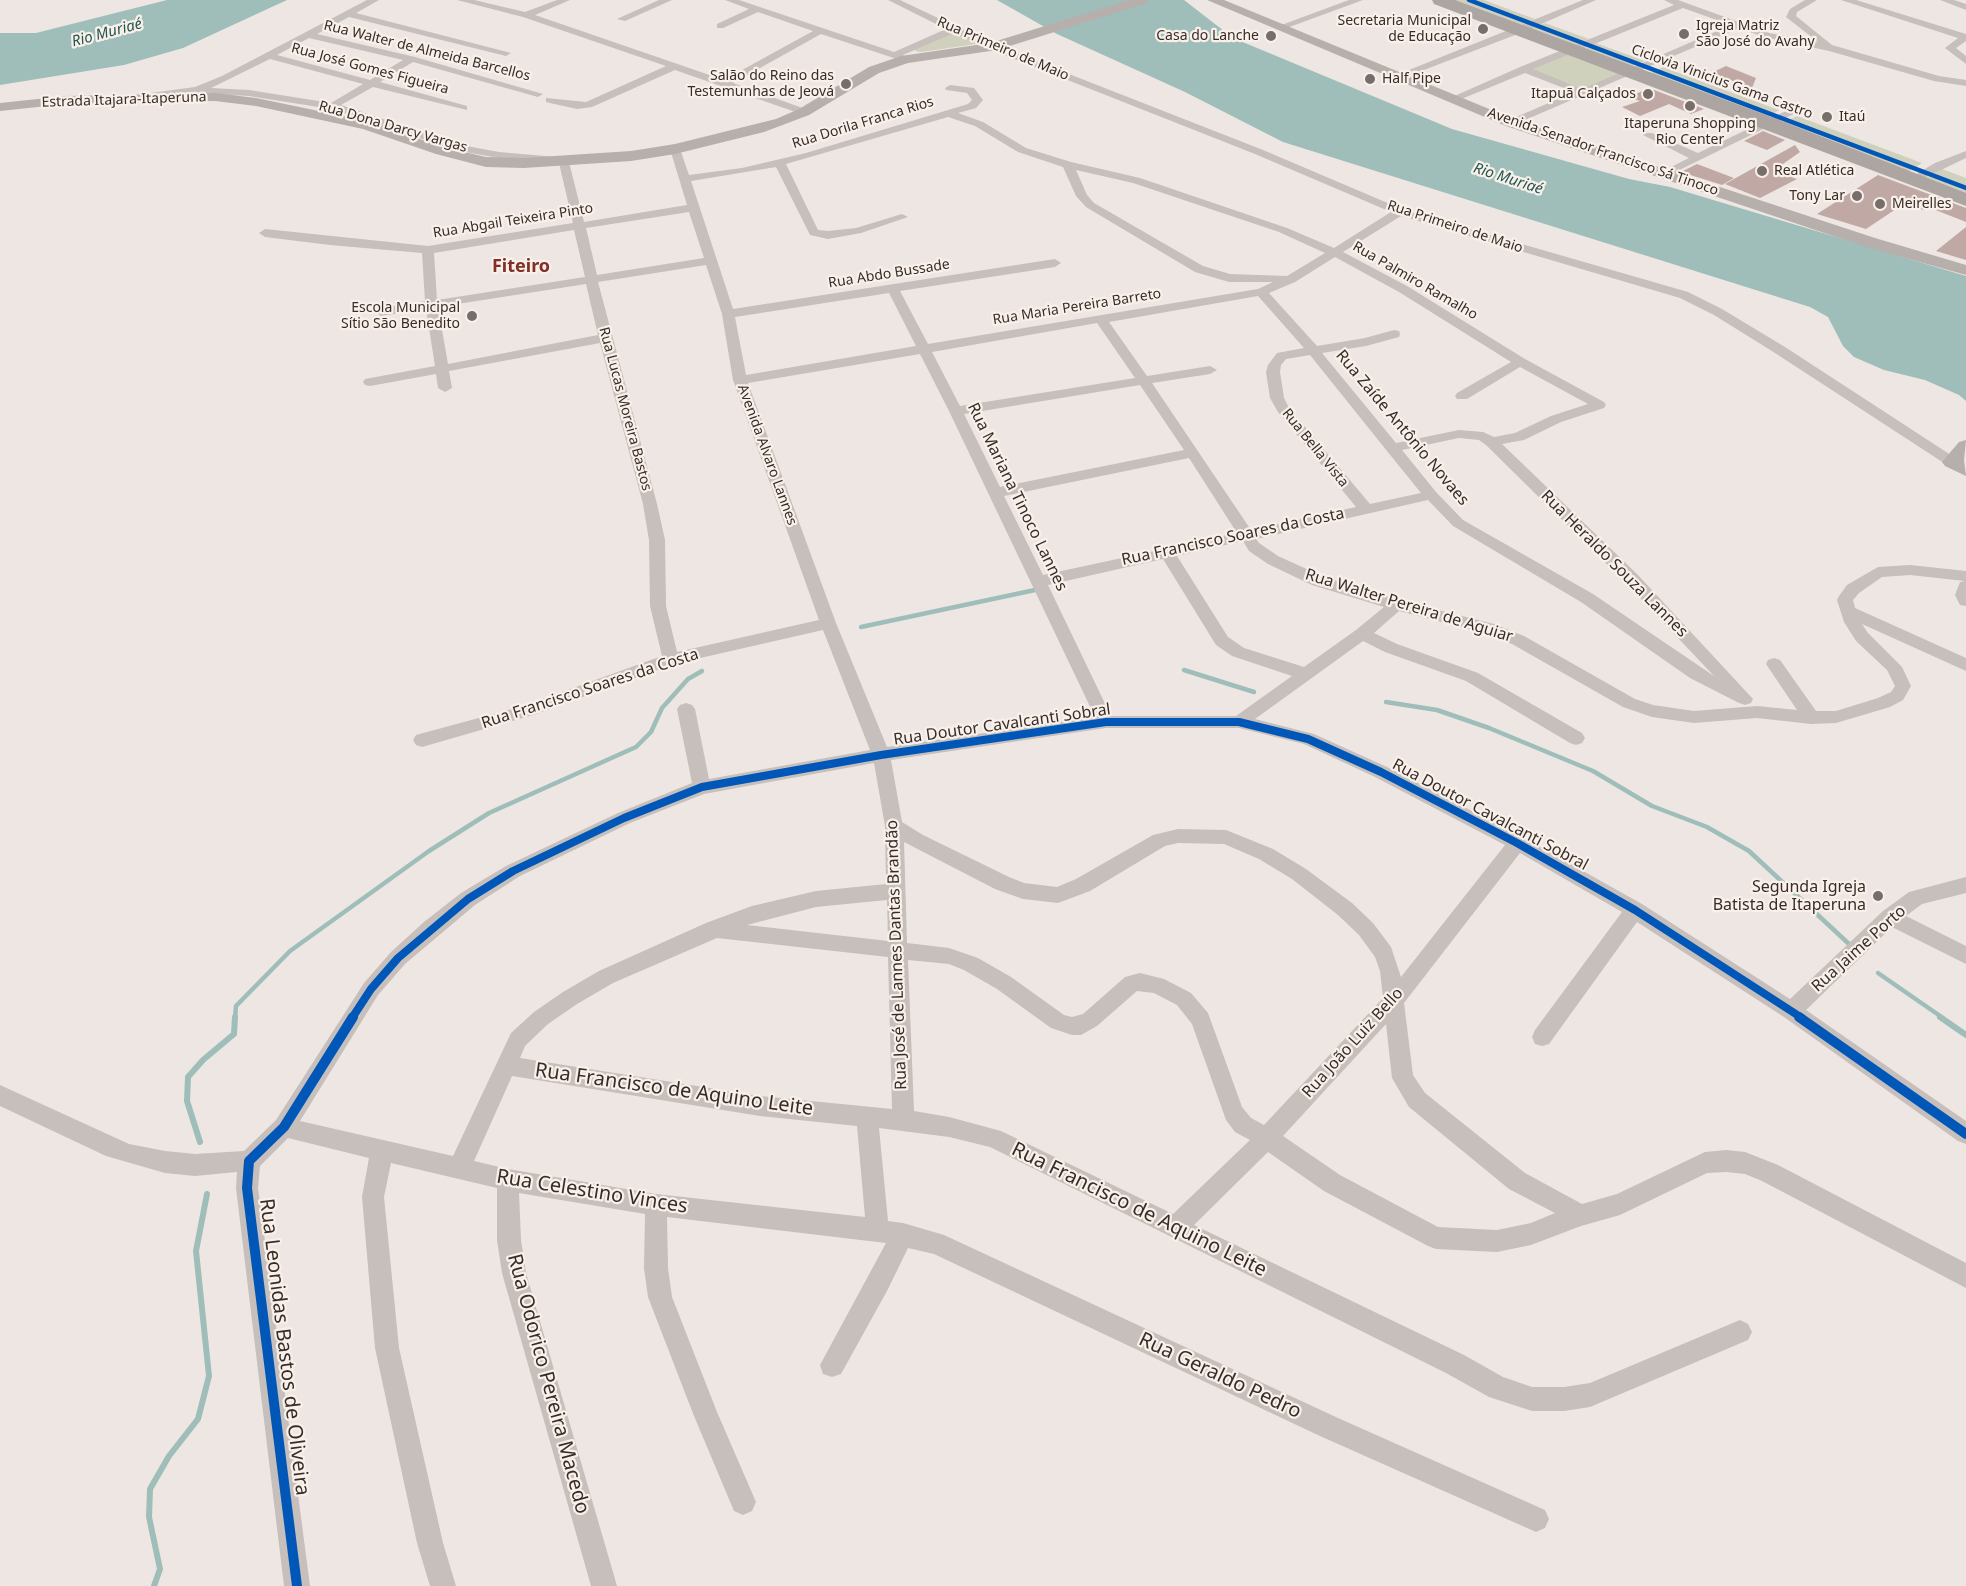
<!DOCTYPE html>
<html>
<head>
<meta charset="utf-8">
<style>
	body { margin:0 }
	canvas { display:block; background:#ede6e2 }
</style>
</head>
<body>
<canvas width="1966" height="1586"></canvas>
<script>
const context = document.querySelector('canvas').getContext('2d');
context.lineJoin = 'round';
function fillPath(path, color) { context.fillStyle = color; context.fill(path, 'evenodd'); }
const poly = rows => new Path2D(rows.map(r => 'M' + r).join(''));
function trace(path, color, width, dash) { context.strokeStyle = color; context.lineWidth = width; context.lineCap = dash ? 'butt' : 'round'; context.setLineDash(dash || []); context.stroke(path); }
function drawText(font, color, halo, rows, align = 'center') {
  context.font = font + ' "Noto Sans",sans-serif'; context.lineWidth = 4.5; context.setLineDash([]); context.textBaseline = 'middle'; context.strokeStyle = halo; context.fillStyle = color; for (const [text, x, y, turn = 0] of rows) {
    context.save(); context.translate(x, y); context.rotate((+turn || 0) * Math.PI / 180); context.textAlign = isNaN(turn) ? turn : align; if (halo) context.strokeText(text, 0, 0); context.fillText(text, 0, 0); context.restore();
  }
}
const green = poly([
	[1450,0,1484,0,1535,19,1518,26],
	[1545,23,1589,39,1572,46,1529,29],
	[952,33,976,40,976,44,921,52,915,51,916,47],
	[1596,43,1645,61,1628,68,1580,51],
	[1570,52,1622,73,1583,91,1531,70],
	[1663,67,1779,110,1764,119,1649,74],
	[1797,116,1922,163,1906,173,1780,124],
	[1942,169,1966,178,1966,195,1924,179]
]);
const water = poly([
	[167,0,287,0,183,48,124,65,0,85,0,33,36,33],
	[997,0,1184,0,1233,38,1452,129,1629,179,1670,187,1966,276,1966,401,1959,395,1925,380,1884,370,1854,357,1843,346,1828,317,1810,307,1283,142,1185,92,1057,34]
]);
const streamFar1 = poly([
	[861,627,1035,590],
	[1184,670,1254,692],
	[1386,702,1437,710,1489,728,1593,771,1652,806,1707,827,1749,851,1849,944],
	[1878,973,1943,1018],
	[235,1018,236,1006,290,951,429,851,489,813,636,747,651,732,662,708,688,679,702,671]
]);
const stream = poly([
	[1940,1017,1966,1035],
	[200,1142,187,1101,188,1077,203,1060,234,1034,235,1017],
	[154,1586,160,1569,149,1517,150,1489,169,1456,198,1419,209,1376,196,1251,207,1194]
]);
const building = poly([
	[1726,66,1756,78,1752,88,1711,73],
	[1649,88,1704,109,1691,114,1669,104,1640,116,1622,107,1640,101,1629,97],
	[1763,131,1785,140,1767,150,1744,141],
	[1795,145,1800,152,1773,171,1797,179,1760,198,1725,184],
	[1697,164,1734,178,1722,185,1681,172],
	[1878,175,1966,208,1966,222,1928,207,1923,210,1905,203,1866,229,1817,214],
	[1966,227,1966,260,1936,251]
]);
const street = poly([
	[367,0,379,0,356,13,511,53,506,56,349,17,317,34,415,57,543,94,538,97,413,62,380,82,467,106,467,110,373,87,341,105,461,145,499,152,568,158,584,222,687,205,670,149,671,147,675,146,680,149,689,175,742,168,806,153,968,104,972,100,967,93,946,90,945,88,950,85,974,88,983,100,976,108,958,113,983,122,1026,148,1071,162,1140,178,1287,228,1334,248,1391,212,1255,154,989,49,954,33,903,55,911,59,906,62,821,34,733,83,808,110,808,114,804,115,675,70,592,107,577,109,550,103,546,102,546,98,586,102,666,66,523,17,457,0,474,0,525,12,557,0,570,0,535,15,724,80,813,31,758,12,723,28,717,28,717,24,749,9,725,0,739,0,894,52,946,29,888,0,900,0,995,45,1263,150,1404,210,1688,292,1722,309,1785,347,1957,459,1959,462,1957,465,1947,465,1775,353,1714,315,1680,298,1401,216,1343,252,1407,286,1525,359,1604,402,1606,405,1604,408,1561,422,1524,440,1502,444,1637,574,1753,699,1751,703,1745,705,1739,703,1690,678,1581,602,1453,526,1428,500,1256,539,1259,543,1278,556,1324,577,1398,600,1494,624,1524,636,1635,699,1653,705,1694,711,1757,706,1797,710,1766,664,1768,660,1774,658,1780,660,1816,711,1836,711,1878,698,1891,692,1895,686,1887,670,1856,641,1844,622,1837,600,1839,596,1847,585,1878,567,1910,565,1966,571,1966,606,1960,605,1955,595,1960,582,1965,581,1910,575,1882,577,1859,593,1853,600,1855,608,1966,658,1966,671,1862,624,1868,633,1902,667,1911,686,1903,700,1890,707,1836,723,1811,724,1757,718,1694,723,1652,717,1623,707,1512,644,1484,633,1399,611,1374,633,1397,644,1478,673,1582,733,1585,738,1582,743,1576,745,1570,743,1466,681,1385,652,1363,641,1255,719,1314,734,1387,767,1524,838,1642,904,1790,999,1883,911,1909,892,1966,877,1966,893,1922,904,1906,916,1966,946,1966,964,1892,927,1806,1010,1966,1121,1966,1144,1958,1141,1784,1017,1637,922,1549,1044,1542,1046,1535,1044,1532,1037,1535,1030,1622,912,1520,853,1404,1003,1413,1075,1425,1093,1525,1173,1582,1204,1617,1194,1705,1152,1726,1150,1745,1152,1778,1165,1966,1263,1966,1288,1762,1181,1745,1174,1726,1172,1707,1173,1620,1215,1581,1226,1531,1245,1497,1252,1436,1249,1428,1246,1324,1191,1268,1152,1194,1225,1464,1355,1503,1377,1532,1387,1564,1387,1590,1383,1740,1320,1748,1324,1752,1332,1748,1340,1590,1407,1564,1411,1532,1411,1489,1397,1446,1373,990,1147,949,1137,879,1128,888,1221,903,1223,944,1235,1338,1418,1545,1510,1549,1519,1545,1528,1536,1532,1320,1436,934,1254,908,1248,887,1291,841,1374,832,1377,823,1374,820,1365,886,1243,667,1217,668,1268,672,1297,717,1412,756,1502,752,1511,743,1515,734,1511,694,1416,648,1297,644,1268,645,1214,519,1193,521,1240,526,1273,617,1586,591,1586,502,1273,497,1240,497,1188,391,1163,384,1197,399,1348,443,1543,456,1586,430,1586,417,1543,375,1348,362,1197,369,1158,288,1138,260,1166,258,1188,310,1586,284,1586,236,1188,237,1172,195,1176,165,1173,106,1156,0,1106,0,1085,129,1144,165,1151,195,1154,244,1151,276,1120,364,983,391,952,424,922,461,893,506,866,618,813,692,783,677,709,680,705,686,703,692,705,695,709,709,779,870,750,823,630,674,664,533,715,422,747,416,745,413,740,416,735,523,706,662,656,650,606,649,540,643,504,600,343,449,371,452,388,445,392,438,388,436,374,370,386,365,385,363,382,365,379,435,366,426,309,381,316,375,312,381,308,425,301,422,253,330,245,265,237,259,233,265,229,428,246,573,223,559,163,499,158,459,151,331,109,249,96,197,93,143,100,138,97,143,94,195,87,222,76,367,0],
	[309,38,403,60,370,80,277,55,309,38],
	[270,59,363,84,331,103,249,90,211,88,270,59],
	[948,117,975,126,1018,152,1063,167,1076,196,1086,207,1195,272,1229,282,1273,282,1258,289,928,344,900,291,1055,267,1061,263,1055,259,733,309,691,181,776,167,810,235,828,239,861,233,908,217,902,214,856,228,828,231,818,230,786,164,948,117],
	[1076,170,1133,183,1279,232,1325,253,1287,276,1230,274,1203,266,1094,203,1087,195,1076,170],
	[689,212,704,258,597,275,586,228,689,212],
	[574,230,585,277,437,300,434,253,574,230],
	[1335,257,1399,292,1511,362,1457,393,1455,396,1457,399,1467,399,1520,367,1588,404,1551,416,1515,433,1494,437,1483,432,1459,430,1396,443,1322,353,1366,346,1399,337,1400,334,1399,331,1394,330,1365,338,1317,346,1269,293,1295,282,1335,257],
	[706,265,722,314,733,380,819,620,677,652,666,606,665,540,657,504,598,282,706,265],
	[586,284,598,335,448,364,438,307,586,284],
	[889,293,916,346,746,375,735,317,889,293],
	[1258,296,1304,348,1277,353,1268,365,1266,372,1270,398,1278,412,1356,507,1251,530,1152,383,1210,374,1217,370,1210,366,1147,376,1109,322,1258,296],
	[1097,323,1135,378,960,406,932,352,1097,323],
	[920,354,949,411,1095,717,887,747,836,623,748,383,920,354],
	[1310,355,1387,451,1421,493,1370,504,1289,408,1284,398,1280,372,1281,365,1286,359,1310,355],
	[1140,385,1184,450,1000,487,964,414,1140,385],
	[1459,438,1479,440,1486,445,1625,582,1714,676,1593,594,1463,520,1436,492,1402,450,1459,438],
	[1189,458,1237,533,1171,547,1166,546,1159,550,1043,575,1004,496,1189,458],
	[1243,541,1249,551,1268,564,1312,585,1384,607,1356,630,1304,667,1244,648,1228,637,1177,556,1243,541],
	[1163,559,1216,645,1232,656,1292,676,1236,716,1111,716,1048,585,1163,559],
	[1106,728,1239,728,1304,744,1375,777,1505,845,1401,977,1391,947,1373,923,1352,903,1306,869,1273,849,1226,830,1178,829,1153,835,1076,879,1057,887,1024,883,1009,877,923,835,902,822,891,760,1106,728],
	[874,763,885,826,886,884,816,891,752,906,706,923,599,971,563,992,534,1012,511,1033,453,1156,300,1121,378,995,405,964,475,905,520,876,630,823,704,794,874,763],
	[904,842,995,889,1023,899,1058,903,1090,891,1165,846,1178,843,1224,844,1259,859,1292,879,1338,915,1359,935,1375,957,1380,971,1383,998,1264,1125,1251,1118,1242,1107,1208,1013,1191,993,1164,979,1140,973,1125,977,1083,1014,1072,1017,1064,1015,1011,977,978,958,949,948,907,943,904,842],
	[887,900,888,941,747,925,816,907,887,900],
	[717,938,888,957,892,1109,760,1096,520,1058,525,1046,548,1024,577,1004,613,983,717,938],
	[908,960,949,964,964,970,997,989,1051,1028,1072,1035,1081,1035,1097,1026,1137,991,1154,993,1177,1005,1192,1024,1226,1120,1235,1132,1250,1140,1173,1214,1001,1131,949,1117,914,1111,908,960],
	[1386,1024,1392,1078,1409,1107,1509,1189,1555,1213,1531,1223,1497,1230,1438,1227,1340,1175,1283,1136,1386,1024],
	[512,1076,760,1116,857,1126,865,1217,656,1194,508,1169,474,1161,512,1076],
	[659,0,672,0,625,21,617,19,659,0],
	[1349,0,1363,0,1284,29,1276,27,1349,0],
	[1583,0,1596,0,1523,32,1403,78,1394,76,1583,0],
	[1664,0,1678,0,1769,33,1818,42,1786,17,1790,9,1805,0,1817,0,1797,12,1796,16,1832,45,1939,76,1966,80,1966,86,1934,81,1829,51,1764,37,1739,28,1511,126,1506,123,1507,121,1574,92,1525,73,1459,100,1450,98,1520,67,1674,5,1664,0],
	[1683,8,1731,25,1582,89,1533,69,1683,8],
	[1841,0,1856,0,1966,34,1966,41,1956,48,1966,56,1966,64,1945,48,1958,38,1841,0],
	[1940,0,1954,0,1966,4,1966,10,1940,0],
	[1792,108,1797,111,1796,113,1665,177,1659,174,1661,172,1689,158,1643,135,1644,133,1652,133,1698,153,1792,108],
	[1966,151,1966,158,1918,181,1910,181,1908,179,1935,163,1966,151]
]);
const secondary = poly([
	[1129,0,1148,0,1147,3,997,50,908,63,879,73,809,115,764,132,675,154,631,161,524,168,486,167,436,154,363,129,256,106,215,101,66,104,0,111,0,103,66,96,215,93,256,98,367,121,446,148,486,157,524,158,631,151,675,144,776,119,799,109,869,67,901,56,990,43,1129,0],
	[1207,0,1224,0,1516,120,1875,238,1966,265,1966,275,1863,246,1506,126,1207,0],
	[1966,440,1964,460,1966,476,1945,466,1942,462,1959,442,1966,440]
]);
const highway = poly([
	[1432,0,1455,0,1774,118,1966,193,1966,206,1434,4,1432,0]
]);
const cyclewayFar2 = poly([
	[1469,0,1966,188]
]);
const cyclewayFar1 = poly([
	[352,1018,371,989,398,958,468,899,513,871,624,818,702,787,881,755,1106,722,1239,722,1308,739,1381,772,1517,843,1635,910,1802,1018]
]);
const cycleway = poly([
	[1799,1017,1966,1134],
	[297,1586,247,1188,249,1161,284,1127,353,1017]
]);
const markers = [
	[1483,29,6,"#776d6a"],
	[1684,34,6,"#776d6a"],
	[1271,36,6,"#776d6a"],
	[1370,79,6,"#776d6a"],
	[846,84,6,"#776d6a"],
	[1648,94,6,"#776d6a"],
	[1690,106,6,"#776d6a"],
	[1827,117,6,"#776d6a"],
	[1762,171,6,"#776d6a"],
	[1857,196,6,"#776d6a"],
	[1880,204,6,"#776d6a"],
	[472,316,6,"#776d6a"],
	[1878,896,6,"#776d6a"]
];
const farPoinames = [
	["Secretaria Municipal",1471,21],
	["de Educação",1471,37],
	["Igreja Matriz",1696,26,"left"],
	["São José do Avahy",1696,42,"left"],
	["Casa do Lanche",1259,36],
	["Salão do Reino das",834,76],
	["Testemunhas de Jeová",834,92],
	["Half Pipe",1382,79,"left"],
	["Itapuã Calçados",1636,94],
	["Itaú",1839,117,"left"],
	["Itaperuna Shopping",1690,124,"center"],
	["Rio Center",1690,140,"center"],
	["Real Atlética",1774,171,"left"],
	["Tony Lar",1845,196],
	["Meirelles",1892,204,"left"],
	["Escola Municipal",460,308],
	["Sítio São Benedito",460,324]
];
const farStreetnames = [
	["Rua Primeiro de Maio",1003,49,23],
	["Rua Walter de Almeida Barcellos",427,51,14],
	["Rua José Gomes Figueira",370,69,15],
	["Ciclovia Vinicius Gama Castro",1722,82,20],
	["Estrada Itajara-Itaperuna",124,100,-2],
	["Rua Dorila Franca Rios",863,123,-17],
	["Rua Dona Darcy Vargas",393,127,16],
	["Avenida Senador Francisco Sá Tinoco",1603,152,19],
	["Rua Abgail Teixeira Pinto",513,221,-9],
	["Rua Primeiro de Maio",1455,227,18],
	["Rua Abdo Bussade",889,274,-9],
	["Rua Palmiro Ramalho",1415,281,30],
	["Rua Maria Pereira Barreto",1077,307,-9],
	["Rua Lucas Moreira Bastos",625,409,75],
	["Rua Bella Vista",1315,448,51],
	["Avenida Alvaro Lannes",767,455,70]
];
const farWaternames = [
	["Rio Muriaé",107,33,-15],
	["Rio Muriaé",1508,179,18]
];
const streetNames = [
	["Rua Zaíde Antônio Novaes",1402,428,50],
	["Rua Mariana Tinoco Lannes",1017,497,64],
	["Rua Francisco Soares da Costa",1233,537,-12],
	["Rua Heraldo Souza Lannes",1614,564,45],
	["Rua Walter Pereira de Aguiar",1409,606,17],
	["Rua Francisco Soares da Costa",590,689,-18],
	["Rua Doutor Cavalcanti Sobral",1002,725,-8],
	["Rua Doutor Cavalcanti Sobral",1490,815,28],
	["Rua Jaime Porto",1859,949,-42],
	["Rua José de Lannes Dantas Brandão",897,955,-92],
	["Rua João Luiz Bello",1353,1043,-48]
];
const poiNames = [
	["Segunda Igreja",1866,887],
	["Batista de Itaperuna",1866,905]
];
const farDistrictnames = [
	["Fiteiro",521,267]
];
const nearStreetnames = [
	["Rua Francisco de Aquino Leite",674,1090,8],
	["Rua Celestino Vinces",592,1192,9],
	["Rua Francisco de Aquino Leite",1139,1210,26],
	["Rua Leonidas Bastos de Oliveira",284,1347,83],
	["Rua Geraldo Pedro",1220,1376,25],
	["Rua Odorico Pereira Macedo",548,1384,75]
];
fillPath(green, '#d0d1bd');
fillPath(water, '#9fbeb9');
trace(streamFar1, '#9fbeb9', 4.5);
trace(stream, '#9fbeb9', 6);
fillPath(building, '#c0a9a5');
fillPath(street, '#c6bfbb');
fillPath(secondary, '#b7afac');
fillPath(highway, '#aca5a1');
trace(cyclewayFar2, '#0057b8', 4.5);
trace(cyclewayFar1, '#0057b8', 8);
trace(cycleway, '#0057b8', 10);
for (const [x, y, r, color] of markers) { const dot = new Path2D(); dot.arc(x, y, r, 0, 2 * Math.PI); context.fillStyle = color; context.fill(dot); trace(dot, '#f9f0ea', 2); }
drawText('14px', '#372c29', '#f9f0ea', farPoinames, 'right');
drawText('14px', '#372c29', '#f9f0ea', farStreetnames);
drawText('italic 15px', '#215652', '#f9f0ea', farWaternames);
drawText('16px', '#372c29', '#f9f0ea', streetNames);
drawText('16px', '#372c29', '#f9f0ea', poiNames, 'right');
drawText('bold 18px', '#822f27', '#f9f0ea', farDistrictnames);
drawText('20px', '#372c29', '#f9f0ea', nearStreetnames);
</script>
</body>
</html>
